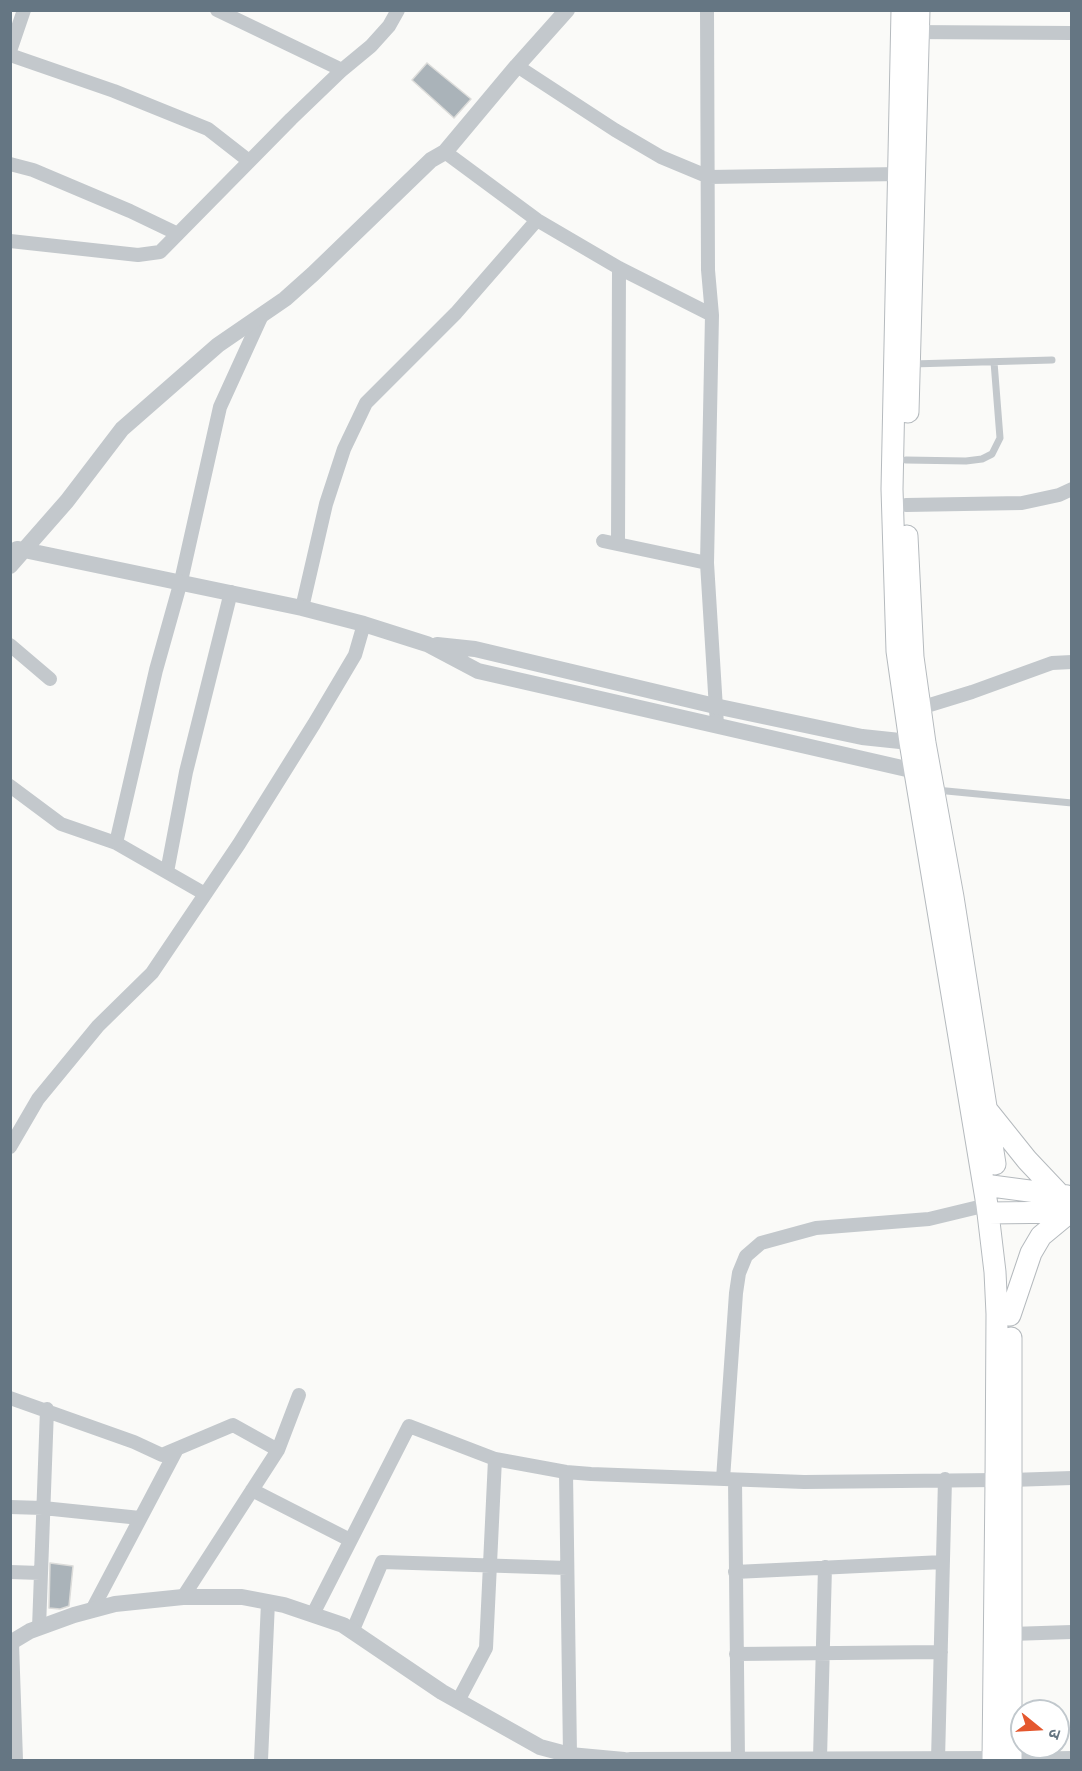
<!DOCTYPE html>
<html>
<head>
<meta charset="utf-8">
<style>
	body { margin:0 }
	#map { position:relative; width:1082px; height:1771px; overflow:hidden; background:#fafaf8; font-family:Manrope,"Noto Sans Devanagari",sans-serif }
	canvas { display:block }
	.frame { position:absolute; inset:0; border:12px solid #657683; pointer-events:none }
	.north { position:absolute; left:1010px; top:1699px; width:60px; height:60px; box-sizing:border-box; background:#fff; border:2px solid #c1c8cd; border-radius:50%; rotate:108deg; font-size:16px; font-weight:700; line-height:24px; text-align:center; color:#657683 }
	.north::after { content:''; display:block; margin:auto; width:21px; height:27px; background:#e4572e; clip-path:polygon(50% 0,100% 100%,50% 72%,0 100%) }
</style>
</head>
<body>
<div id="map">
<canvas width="1082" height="1771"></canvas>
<div class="frame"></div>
<div class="north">उ</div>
</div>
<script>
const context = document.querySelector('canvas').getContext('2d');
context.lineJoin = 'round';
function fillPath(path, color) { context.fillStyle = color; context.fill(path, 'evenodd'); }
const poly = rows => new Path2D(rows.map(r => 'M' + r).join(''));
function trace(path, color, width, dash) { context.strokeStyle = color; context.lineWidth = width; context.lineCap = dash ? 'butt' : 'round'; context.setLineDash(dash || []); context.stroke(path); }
const building = poly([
	[427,63,471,99,454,118,412,80,427,63],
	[50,1563,73,1566,69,1606,60,1609,49,1608,50,1563]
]);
const service = poly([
	[912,364,1052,360],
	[906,460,966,461,982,459,992,454,1000,438,994,362],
	[936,790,1072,803]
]);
const minor = poly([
	[217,10,342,70],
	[707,10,708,270,712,315,707,563,717,725],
	[910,32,1072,33],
	[10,51,24,10],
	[10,55,114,91,208,129,249,161],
	[517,66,615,130,661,157,709,177,900,174],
	[445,152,537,220,619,268,712,315],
	[10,164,33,170,130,211,178,234],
	[10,241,138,255,160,252,291,119,342,70,371,46,389,26,398,10],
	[906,505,1022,503,1059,495,1072,489],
	[603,541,707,563],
	[618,544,619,268],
	[302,608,326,504,344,449,366,403,456,313,537,220],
	[10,645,50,679],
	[920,708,972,692,1052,663,1072,662],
	[10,786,61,824,116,843,205,894],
	[116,843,156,670,181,581,220,407,262,315],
	[167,872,186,772,231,592],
	[10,1147,38,1099,98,1026,152,973,239,844,314,724,355,655,364,624],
	[10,1398,134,1442,162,1455,233,1425,278,1450,183,1597],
	[278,1450,299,1395],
	[495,1459,566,1472,591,1474,804,1482,996,1480],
	[566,1472,570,1755],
	[723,1479,736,1293,739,1273,746,1256,761,1243,816,1228,929,1219,987,1205],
	[735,1480,738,1759],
	[1011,1480,1072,1478],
	[252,1490,350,1540],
	[10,1507,43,1508,140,1518],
	[10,1572,40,1573],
	[735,1572,943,1562],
	[92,1610,177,1449],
	[313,1614,409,1426,495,1459,486,1648,458,1701],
	[39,1628,47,1409],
	[352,1632,382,1562,567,1568],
	[1011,1634,1072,1632],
	[12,1643,16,1760],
	[736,1654,941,1652],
	[820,1758,825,1567],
	[1011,1759,1072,1758],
	[261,1760,268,1602],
	[938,1760,945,1479]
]);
const tertiary = poly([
	[17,549,24,550,67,501,122,429,218,345,285,299,313,274,431,160,445,152,517,66,567,10],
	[10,566,24,550,302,608,364,624,427,644,478,671,924,773],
	[437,645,475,649,715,706,862,737,919,743],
	[10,1643,30,1631,74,1615,115,1604,183,1597,242,1597,284,1605,343,1625,442,1692,540,1747,570,1755,624,1760],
	[630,1760,1004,1759]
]);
const primary = poly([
	[902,10,892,489,897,651,910,742,987,1205,995,1272,997,1314,996,1480,993,1760],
	[908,412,919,10],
	[907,536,913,657,925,743,953,897,995,1164],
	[987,1110,1027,1160,1061,1196],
	[984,1185,1067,1196],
	[988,1213,1072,1212],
	[1010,1315,1031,1253,1041,1236,1070,1212],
	[1011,1338,1011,1760]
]);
fillPath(building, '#aab3b9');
trace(building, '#dcdcda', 1.5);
trace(primary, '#b5babe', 23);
trace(service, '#c3c8cc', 7);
trace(minor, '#c3c8cc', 14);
trace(tertiary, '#c3c8cc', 16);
trace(primary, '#fff', 21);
</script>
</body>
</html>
